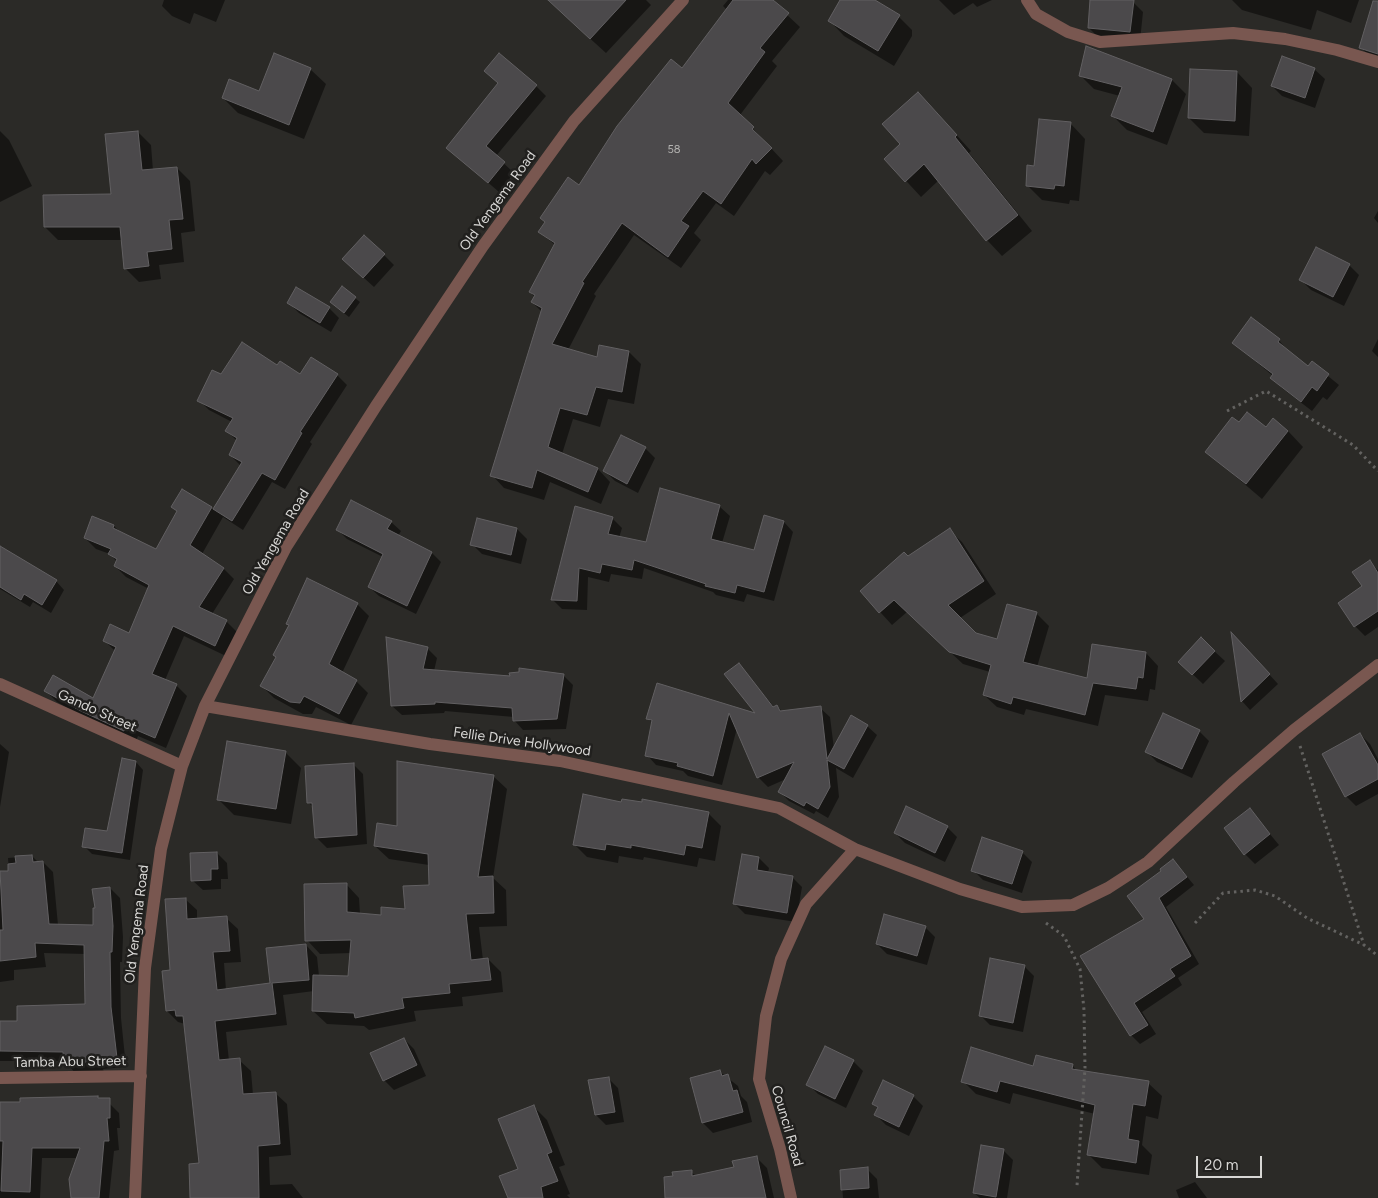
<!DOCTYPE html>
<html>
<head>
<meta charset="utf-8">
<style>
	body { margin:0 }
	#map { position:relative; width:1378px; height:1198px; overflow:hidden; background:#2b2a27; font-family:Figtree,sans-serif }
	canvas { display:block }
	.scale { position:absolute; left:1196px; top:1156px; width:66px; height:22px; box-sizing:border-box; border:2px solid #d8d7d5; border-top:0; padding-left:6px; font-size:15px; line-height:18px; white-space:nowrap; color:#d8d7d5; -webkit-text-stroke:4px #21201e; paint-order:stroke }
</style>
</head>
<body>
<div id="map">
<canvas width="1378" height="1198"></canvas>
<div class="scale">20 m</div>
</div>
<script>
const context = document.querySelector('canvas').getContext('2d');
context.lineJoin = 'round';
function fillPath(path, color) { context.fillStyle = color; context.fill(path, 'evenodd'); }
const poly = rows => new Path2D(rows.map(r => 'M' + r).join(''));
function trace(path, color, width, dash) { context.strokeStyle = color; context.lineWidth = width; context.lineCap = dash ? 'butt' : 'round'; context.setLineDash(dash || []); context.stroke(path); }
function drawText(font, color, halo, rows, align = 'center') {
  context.font = font + ' Figtree,sans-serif'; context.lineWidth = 5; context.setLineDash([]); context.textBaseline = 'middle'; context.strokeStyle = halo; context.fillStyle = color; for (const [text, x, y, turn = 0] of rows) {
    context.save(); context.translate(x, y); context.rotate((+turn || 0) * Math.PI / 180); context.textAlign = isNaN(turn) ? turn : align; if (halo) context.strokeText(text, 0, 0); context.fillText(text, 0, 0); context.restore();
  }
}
const shadow = poly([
	[164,0,225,0,216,22,194,13,190,24,172,16,162,6],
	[565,0,646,0,651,5,606,53,573,23],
	[728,0,771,0,800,27,772,61,777,66,740,115,783,161,770,175,765,171,734,216,716,203,694,233,701,240,681,268,634,235,594,294,596,296,568,350,598,359,629,352,641,364,634,404,608,399,600,427,573,419,562,454,598,469,610,482,601,504,550,482,544,500,504,488,492,475,542,312,532,302,535,297,530,292,555,245,540,232,546,223,541,218,579,187,682,70,727,10,723,6],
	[841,0,873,0,896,14,912,30,912,36,894,66,844,36,829,20],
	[939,0,992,0,977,7,973,3,954,15],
	[1092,0,1133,2,1143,12,1140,41,1099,38,1089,28],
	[1232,0,1359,0,1351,23,1317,10,1311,30,1242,10],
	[1378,24,1378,63,1361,48],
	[1087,48,1172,80,1186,94,1167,145,1127,130,1113,116,1120,96,1094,89,1080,75],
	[310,69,326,84,304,139,238,113,223,98,260,92],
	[1314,69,1325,79,1315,108,1282,96,1272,86],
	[485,71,536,86,546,96,496,156,514,173,499,192,448,148,499,84],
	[1237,72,1252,88,1249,136,1204,133,1189,118],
	[933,109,971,151,969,153,1032,231,1002,256,987,240,939,180,921,197,886,159],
	[1070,123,1085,139,1079,201,1070,200,1069,204,1042,200,1027,185,1035,167],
	[0,131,9,140,32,186,0,202],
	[138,132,151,145,153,171,177,168,190,181,195,231,181,233,184,262,159,265,161,279,139,282,126,269,123,240,58,240,45,227,113,196],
	[1378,211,1378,223,1374,218],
	[384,255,394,265,374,287,354,269],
	[1349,265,1359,275,1344,306,1311,290,1301,280],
	[355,298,360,302,349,317,336,307],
	[289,303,329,308,339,318,331,332,299,313],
	[1252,319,1279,340,1288,352,1308,367,1312,363,1339,385,1327,400,1323,397,1312,411,1282,388,1272,378,1273,376,1234,343],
	[1378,339,1378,357,1372,351],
	[278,367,301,375,337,375,347,385,310,442,312,444,285,489,272,482,243,530,223,517,202,554,223,568,234,579,212,614,226,621,237,632,226,656,184,636,165,680,176,685,187,696,166,748,138,736,136,741,93,722,57,702,46,691,94,700,116,652,104,640,129,634,149,589,126,577,115,566,117,562,110,554,96,549,85,538,114,526,120,532,157,550,178,513,173,507,182,491,214,510,241,466,230,455,237,441,227,431,232,422,209,410,199,400,222,376],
	[1239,424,1288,431,1303,447,1262,499,1207,452],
	[645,448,655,458,638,493,615,481,605,471],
	[661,490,720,507,730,516,722,543,754,552,784,522,793,532,774,601,747,594,744,602,716,595,713,592,644,568,642,579,611,574,609,582,588,577,587,610,562,609,552,599,612,518,622,528,619,538,647,543],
	[391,522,401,531,398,536,432,553,441,562,416,614,379,596,369,587,383,557,347,539,338,530],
	[517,529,527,539,521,564,482,554,472,544],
	[949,530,962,542,996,594,960,618,976,634,998,640,1036,613,1049,626,1037,667,1088,679,1146,653,1158,666,1155,690,1150,689,1148,701,1105,695,1098,726,1026,709,1024,715,997,707,984,695,990,672,963,664,907,612,892,625,861,591],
	[0,558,56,581,64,590,51,613,33,602,30,607,0,589],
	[1369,562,1378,570,1378,627,1365,636,1355,626],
	[357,604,369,616,342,673,356,681,368,693,351,725,316,707,312,714,303,714,274,698,262,686,290,626,287,623],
	[1233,635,1278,684,1250,710,1242,701],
	[1201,639,1225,661,1203,684,1180,662],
	[427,648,437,658,434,671,511,678,563,675,573,685,566,729,523,730,514,720,514,717,445,711,444,713,402,715,392,706],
	[739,665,774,707,777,706,783,712,820,708,830,717,834,749,867,726,877,735,853,778,836,768,839,797,828,818,816,811,814,814,789,801,779,791,786,779,768,787,758,777,737,728,722,785,688,776,683,771,656,765,647,755,653,724,648,718,657,685,758,715],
	[1199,731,1209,741,1192,778,1157,762,1147,752],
	[1360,734,1370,744,1378,759,1378,794,1356,806,1346,796],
	[0,744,9,752,0,807],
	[285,752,301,768,291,824,234,815,218,799],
	[136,762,143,770,130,860,92,854,84,846,108,833],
	[353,764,363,774,367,844,327,848,317,838,314,808,308,802],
	[493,776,507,789,493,878,506,890,507,926,479,927,483,960,488,959,501,972,503,992,462,997,463,1006,414,1011,416,1021,369,1030,364,1026,327,1024,313,1011,314,991,283,995,287,1025,226,1032,229,1061,239,1060,251,1071,253,1095,275,1093,287,1104,291,1155,269,1157,270,1185,292,1184,303,1198,191,1198,201,1165,185,1024,178,1022,167,1011,171,971,185,899,197,910,197,920,226,918,238,929,241,962,224,963,226,990,271,984,267,949,306,945,317,957,319,976,349,977,351,953,320,954,307,940,346,884,359,898,360,914,382,916,407,911,431,886,429,865,389,859,375,846,399,828],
	[1250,810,1279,845,1255,864,1245,854],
	[708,813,721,826,715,861,699,858,697,867,644,857,643,860,619,856,618,863,587,857,574,844],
	[947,827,957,837,945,862,905,843,895,833],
	[1022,852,1032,862,1022,893,983,880,973,870],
	[217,853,227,863,228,879,221,879,221,889,203,890,192,880],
	[32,856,38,862,43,862,53,872,58,925,94,926,96,909,110,888,120,898,123,937,122,962,120,962,121,1018,126,1067,103,1069,104,1072,75,1073,65,1061,0,1061,0,1022,19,1023,86,1005,86,954,44,953,46,967,14,970,14,980,0,982,0,873,9,872,8,858],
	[759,858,769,868,768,873,792,877,802,887,796,922,745,914,735,904],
	[1173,860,1194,885,1166,907,1199,964,1178,978,1182,985,1142,1012,1156,1034,1140,1044,1131,1035,1082,957,1146,919],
	[925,927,935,937,927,965,887,954,877,944],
	[1024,966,1034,976,1023,1032,990,1025,980,1015],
	[404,1039,414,1049,426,1076,394,1090,384,1080],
	[853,1061,863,1071,846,1108,818,1094,808,1084],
	[1072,1065,1078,1072,1148,1083,1162,1096,1158,1119,1146,1116,1142,1145,1152,1155,1149,1175,1102,1168,1089,1155,1095,1114,1013,1093,1010,1104,976,1094,963,1081,1034,1067],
	[719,1071,738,1086,741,1096,747,1102,752,1122,713,1133,703,1123,691,1079],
	[608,1078,618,1088,624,1122,606,1125,596,1115],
	[913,1096,923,1106,909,1136,886,1125,876,1115,878,1109,874,1104],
	[0,1103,109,1103,119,1113,120,1128,117,1128,119,1150,114,1151,109,1198,72,1198,78,1158,42,1158,40,1198,0,1198],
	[534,1107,547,1120,565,1165,559,1167,570,1194,567,1195,570,1198,510,1198,519,1170],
	[1003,1150,1013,1160,1007,1198,980,1198,974,1193],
	[756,1157,767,1168,774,1198,667,1198,691,1172,696,1176,735,1168],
	[867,1169,877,1179,879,1198,843,1198,841,1171],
	[1195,1182,1207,1198,1179,1198,1176,1190]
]);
const building = poly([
	[548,0,626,0,590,39,548,0],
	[733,0,773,0,789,13,760,48,765,52,728,103,754,127,752,129,772,148,756,164,752,159,721,204,703,191,681,221,689,226,668,257,622,223,582,282,584,283,552,344,597,357,599,345,629,351,622,392,596,387,587,415,560,408,548,447,598,468,588,492,537,470,532,488,490,476,542,308,531,302,535,295,529,292,555,243,538,232,545,222,540,218,568,177,579,185,617,126,671,59,682,68,733,0],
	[840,0,875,0,900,15,878,51,828,21,840,0],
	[1090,0,1134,0,1130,32,1088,28,1090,0],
	[1373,1,1378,1,1378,54,1359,48,1373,1],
	[1086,46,1172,79,1153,132,1111,116,1122,87,1079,76,1086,46],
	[274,53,311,68,289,125,222,98,229,79,259,91,274,53],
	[499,53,537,85,486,146,505,162,488,183,446,148,498,83,484,71,499,53],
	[1282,56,1315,68,1305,98,1271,86,1282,56],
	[1190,69,1237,71,1235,121,1188,118,1190,69],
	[918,92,957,135,955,137,1018,215,986,241,924,164,905,182,884,159,900,144,882,124,918,92],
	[1039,119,1071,122,1064,186,1055,185,1054,189,1026,186,1027,165,1034,166,1039,119],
	[138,131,142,170,177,167,183,219,169,220,172,249,147,252,149,266,124,269,120,227,44,227,43,195,111,194,105,134,138,131],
	[364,235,385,254,363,278,342,259,364,235],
	[1316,247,1350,264,1333,297,1299,280,1316,247],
	[342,286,356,297,344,313,330,302,342,286],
	[296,287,330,307,320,323,287,303,296,287],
	[1251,317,1280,339,1278,342,1308,366,1312,361,1329,374,1317,391,1312,387,1301,402,1270,378,1273,374,1232,343,1251,317],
	[242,342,277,365,280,361,300,374,311,357,338,374,300,432,302,433,275,480,262,473,232,521,213,509,242,462,229,455,237,438,225,431,233,418,197,401,212,370,221,374,242,342],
	[1247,412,1266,427,1273,418,1288,431,1246,484,1205,452,1232,417,1239,422,1247,412],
	[621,435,646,447,627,484,603,471,621,435],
	[660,488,720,505,711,539,754,550,764,515,784,521,764,592,737,585,735,593,705,586,706,584,634,560,632,570,602,564,600,573,579,568,577,601,551,600,575,506,613,517,608,534,646,542,660,488],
	[182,489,212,507,190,545,224,568,199,607,227,620,215,646,173,626,152,674,177,684,155,738,127,726,124,731,81,711,44,691,53,675,93,698,116,647,103,641,110,624,129,633,149,585,114,566,117,559,108,554,111,549,84,538,92,516,114,525,113,528,156,549,177,511,171,507,182,489],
	[351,500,392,521,387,529,432,552,407,606,368,587,383,554,336,530,351,500],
	[477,518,517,528,511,555,470,545,477,518],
	[950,528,984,581,948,605,976,633,997,639,1007,604,1037,612,1023,662,1087,678,1092,644,1146,652,1143,678,1138,677,1136,689,1093,683,1085,715,1013,697,1011,704,983,695,991,665,949,652,894,600,879,613,860,591,904,552,908,556,950,528],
	[0,546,57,580,42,605,24,594,21,600,0,587,0,546],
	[1370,560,1378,573,1378,611,1354,627,1338,603,1362,586,1352,572,1370,560],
	[307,578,358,603,329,664,357,680,339,714,304,696,300,703,290,702,260,686,276,657,273,655,289,625,286,624,307,578],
	[1231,632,1270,674,1241,702,1231,632],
	[386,637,428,647,423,669,510,676,509,673,519,672,519,668,564,674,557,719,513,721,512,708,435,702,435,704,391,706,386,637],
	[1201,637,1215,651,1192,675,1178,662,1201,637],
	[739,663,773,707,777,705,780,711,821,706,827,759,851,715,868,725,844,769,827,760,830,787,818,809,806,802,804,806,778,792,794,762,757,778,729,713,713,776,677,766,678,763,645,756,652,720,646,719,657,683,755,713,724,674,739,663],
	[1163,713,1200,730,1182,769,1145,752,1163,713],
	[1360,733,1378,765,1378,779,1345,797,1322,754,1360,733],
	[227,741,286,751,276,809,217,800,227,741],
	[122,758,136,761,122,853,82,847,85,828,107,831,122,758],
	[397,761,494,775,478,877,493,876,494,913,466,914,471,960,488,958,491,980,449,984,450,993,402,998,404,1008,355,1018,354,1013,312,1011,313,975,348,976,351,940,305,941,304,884,347,883,347,912,381,915,381,907,405,909,403,886,429,885,428,854,374,846,377,823,397,826,397,761],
	[354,763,357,835,315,838,312,803,307,803,305,766,354,763],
	[583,794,621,802,622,799,642,802,642,799,709,812,702,848,686,845,684,855,631,845,631,848,606,844,605,850,573,845,583,794],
	[906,806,948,826,935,853,894,833,906,806],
	[1250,808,1270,834,1244,855,1224,828,1250,808],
	[982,837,1023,851,1012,884,971,871,982,837],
	[217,852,218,869,211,869,211,880,191,881,190,853,217,852],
	[742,854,759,857,757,870,793,876,787,913,733,904,742,854],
	[32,855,33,862,43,861,49,924,93,925,93,908,95,908,92,889,110,887,113,926,112,952,110,952,111,1007,117,1058,94,1060,94,1062,64,1063,63,1052,0,1051,0,1021,17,1021,17,1006,85,1004,84,945,35,943,36,957,0,961,0,930,3,930,0,871,8,871,8,864,16,863,15,856,32,855],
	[1173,859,1187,877,1159,898,1191,956,1170,969,1175,976,1134,1003,1148,1025,1130,1036,1080,956,1144,919,1127,896,1161,871,1160,869,1173,859],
	[186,898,187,919,227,916,230,951,213,952,217,990,270,983,266,948,306,944,309,980,272,983,276,1014,215,1021,219,1060,240,1058,243,1094,276,1092,280,1144,258,1146,259,1198,190,1198,189,1164,199,1163,183,1016,176,1016,175,1010,166,1011,162,971,170,970,165,899,186,898],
	[884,914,926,926,917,956,876,944,884,914],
	[990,958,1025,965,1013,1023,979,1016,990,958],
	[404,1038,417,1065,383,1081,370,1053,404,1038],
	[825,1046,854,1060,835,1099,806,1085,825,1046],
	[971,1047,1033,1066,1036,1055,1073,1064,1072,1069,1149,1081,1145,1106,1133,1104,1128,1139,1139,1141,1136,1163,1087,1155,1095,1105,1000,1081,997,1092,961,1082,971,1047],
	[720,1070,722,1076,728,1074,733,1091,737,1090,743,1112,702,1123,690,1078,720,1070],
	[609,1077,615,1112,595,1115,588,1080,609,1077],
	[883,1080,914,1095,899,1127,874,1115,878,1107,872,1104,883,1080],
	[98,1096,98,1098,110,1098,110,1118,107,1118,109,1141,104,1141,99,1198,71,1198,69,1179,80,1148,32,1148,30,1192,1,1191,3,1141,0,1141,0,1102,20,1102,20,1098,98,1096],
	[534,1105,552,1152,547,1154,558,1181,541,1187,543,1198,508,1198,499,1176,518,1169,498,1119,534,1105],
	[981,1145,1004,1149,996,1197,973,1193,981,1145],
	[757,1156,766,1198,665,1198,664,1177,673,1176,672,1172,692,1170,692,1176,734,1167,732,1161,757,1156],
	[868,1167,869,1188,841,1190,840,1170,868,1167]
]);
const path = poly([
	[1227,411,1266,391,1353,445,1378,471],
	[1300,746,1364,945,1378,956],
	[1046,923,1064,936,1080,969,1084,1010,1085,1068,1077,1186],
	[1195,923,1223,893,1255,890,1275,896,1307,918,1364,945]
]);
const minor = poly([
	[1027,0,1036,14,1068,32,1100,42,1233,33,1285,39,1337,50,1378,62],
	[0,684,182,766],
	[205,706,430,744,560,761,779,808,855,849,960,889,1022,907,1073,905,1108,888,1148,862,1234,782,1294,730,1378,665],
	[0,1078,141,1076],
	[135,1198,145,968,161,849,182,766,205,706,286,547,376,406,483,246,574,121,683,0],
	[791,1198,780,1149,759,1079,766,1016,781,959,806,904,855,849]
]);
const numberNames = [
	["58",674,150]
];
const streetNames = [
	["Old Yengema Road",498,201,-54],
	["Old Yengema Road",276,542,-60],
	["Gando Street",97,711,24],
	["Fellie Drive Hollywood",522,742,8],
	["Old Yengema Road",137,924,-83],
	["Tamba Abu Street",70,1062,-1],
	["Council Road",787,1126,74]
];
fillPath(shadow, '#0007');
fillPath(building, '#4b494b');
trace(building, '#626062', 1);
trace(path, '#636260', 3, [2.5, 4]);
trace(minor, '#795750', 12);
drawText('11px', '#b5b4b2', null, numberNames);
drawText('14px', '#d8d7d5', '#21201e', streetNames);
</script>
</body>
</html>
